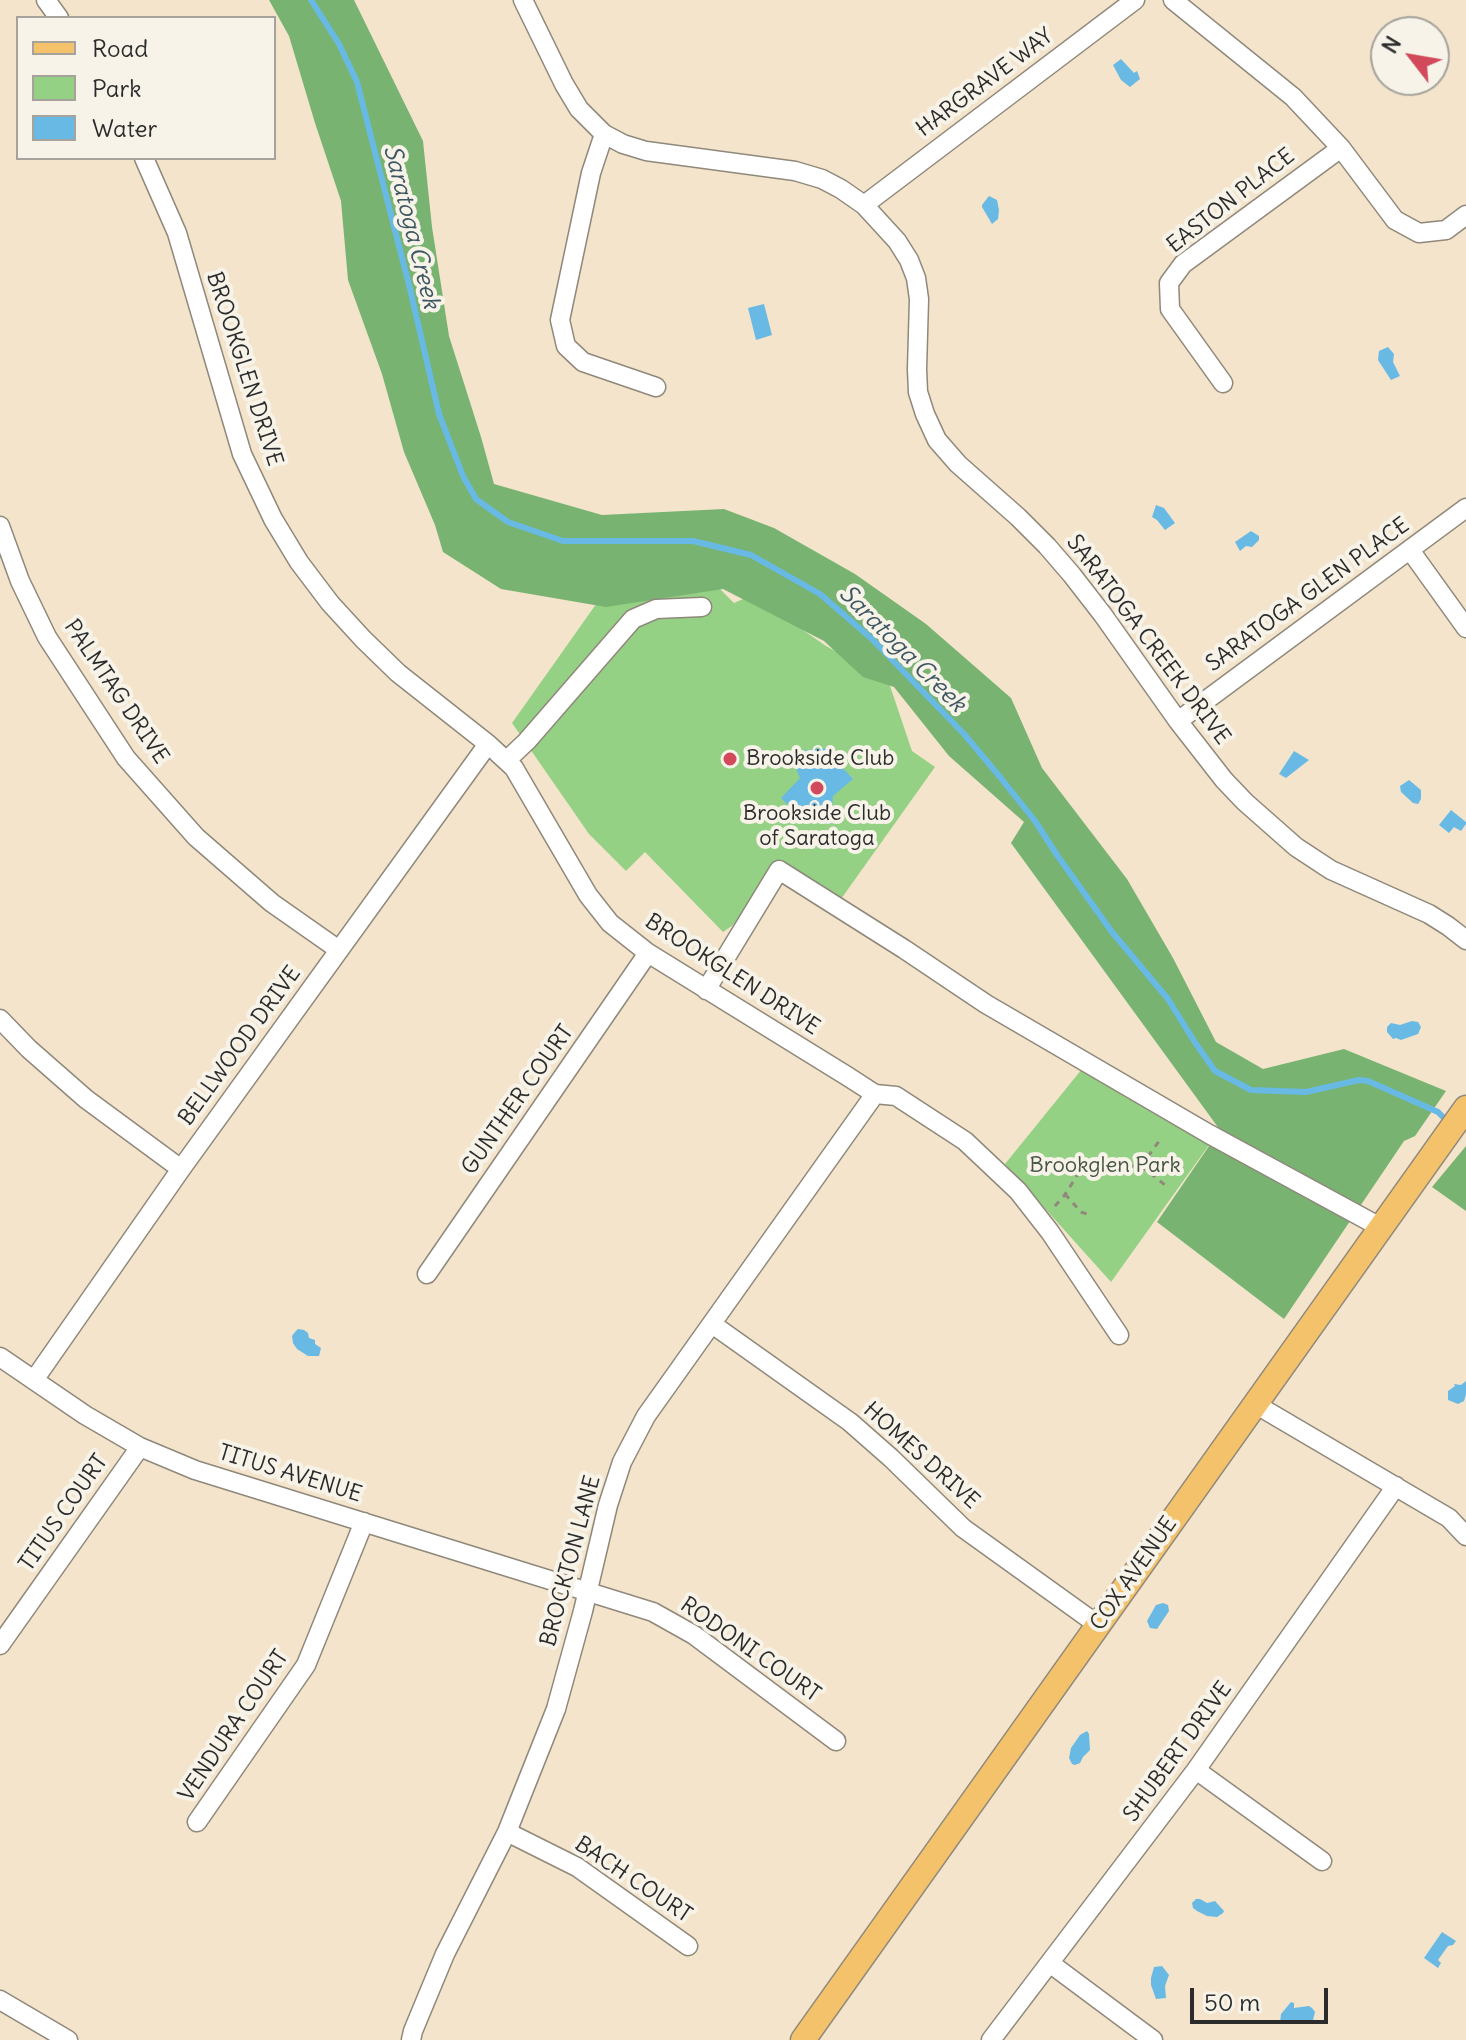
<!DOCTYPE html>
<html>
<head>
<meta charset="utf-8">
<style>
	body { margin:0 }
	#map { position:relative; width:1466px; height:2040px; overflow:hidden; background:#f3e4cb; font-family:Delius,sans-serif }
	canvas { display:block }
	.legend { position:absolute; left:16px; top:16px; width:260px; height:144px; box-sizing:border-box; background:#f7f3e8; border:2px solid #a5a39c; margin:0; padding:10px 14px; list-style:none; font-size:24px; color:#2b2b2b }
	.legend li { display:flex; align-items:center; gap:16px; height:40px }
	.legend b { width:40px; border:2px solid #a5a39c }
	.north { position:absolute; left:1370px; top:16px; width:80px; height:80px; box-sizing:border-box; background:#f7f3e8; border:2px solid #a5a39c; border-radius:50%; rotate:301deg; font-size:22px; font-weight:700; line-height:32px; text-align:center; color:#2b2b2b }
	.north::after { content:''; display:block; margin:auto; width:28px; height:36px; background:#d1495b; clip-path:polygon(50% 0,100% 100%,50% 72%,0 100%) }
	.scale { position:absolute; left:1190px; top:1988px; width:138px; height:36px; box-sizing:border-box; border:4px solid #2b2b2b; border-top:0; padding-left:10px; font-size:24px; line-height:28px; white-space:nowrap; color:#2b2b2b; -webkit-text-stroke:6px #f7f3e8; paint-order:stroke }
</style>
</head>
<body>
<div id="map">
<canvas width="1466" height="2040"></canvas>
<ul class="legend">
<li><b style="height:10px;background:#f3c26a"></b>Road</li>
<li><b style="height:22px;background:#95d185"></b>Park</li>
<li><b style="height:22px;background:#68bae4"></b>Water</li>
</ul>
<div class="north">N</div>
<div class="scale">50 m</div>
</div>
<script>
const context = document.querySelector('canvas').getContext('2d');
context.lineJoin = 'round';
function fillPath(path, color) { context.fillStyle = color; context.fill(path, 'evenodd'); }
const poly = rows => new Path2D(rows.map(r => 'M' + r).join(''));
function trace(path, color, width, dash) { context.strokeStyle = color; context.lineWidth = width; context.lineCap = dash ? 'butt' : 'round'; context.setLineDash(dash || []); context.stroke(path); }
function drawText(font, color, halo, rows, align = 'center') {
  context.font = font + ' Delius,sans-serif'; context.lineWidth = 8; context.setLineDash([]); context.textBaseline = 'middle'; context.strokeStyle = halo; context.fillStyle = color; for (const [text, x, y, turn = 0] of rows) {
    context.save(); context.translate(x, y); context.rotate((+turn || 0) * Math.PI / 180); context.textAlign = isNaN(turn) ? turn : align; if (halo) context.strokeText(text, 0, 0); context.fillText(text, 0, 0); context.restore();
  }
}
const green = poly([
	[719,588,734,603,752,595,826,646,888,680,912,751,935,767,841,899,782,862,733,925,723,932,645,852,626,871,589,834,512,723,599,600],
	[1082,1069,1209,1145,1111,1282,1005,1164]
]);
const forest = poly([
	[269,0,354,0,423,141,432,227,449,336,481,437,494,484,602,515,724,509,774,528,855,574,926,624,1011,698,1042,768,1127,879,1173,958,1216,1042,1263,1069,1344,1049,1446,1091,1415,1136,1404,1141,1284,1319,1157,1222,1220,1130,1011,843,1024,822,949,756,894,687,863,677,824,641,723,589,606,607,501,589,443,552,435,525,404,452,382,374,348,280,341,201,315,123,289,36],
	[1466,1146,1466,1211,1432,1187]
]);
const water = poly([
	[1121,59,1134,73,1137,71,1140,79,1130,87,1121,80,1113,65],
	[989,196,997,200,999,210,998,219,992,224,982,207,982,205],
	[764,304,772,335,756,340,748,308],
	[1388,347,1394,354,1393,362,1400,376,1391,380,1378,360,1379,351],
	[1156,505,1164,508,1175,523,1165,530,1157,520,1152,517],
	[1251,531,1259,536,1259,540,1252,547,1246,546,1240,551,1235,542],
	[824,748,853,779,833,796,831,824,806,822,781,798,800,778,795,766,801,751],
	[1294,751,1309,760,1286,778,1279,774],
	[1409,780,1421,790,1421,799,1418,804,1413,803,1401,792,1400,786],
	[1451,810,1466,822,1466,824,1461,831,1454,827,1449,833,1439,825],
	[1412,1021,1418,1022,1421,1027,1418,1034,1401,1040,1396,1038,1393,1039,1387,1032,1387,1027,1391,1023,1400,1025],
	[298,1329,304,1330,308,1333,309,1338,315,1340,315,1344,321,1348,319,1356,308,1356,297,1349,293,1343,292,1336,295,1332],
	[1466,1381,1466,1394,1464,1401,1458,1404,1448,1400,1448,1391,1455,1386,1454,1384,1461,1385],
	[1163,1603,1168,1605,1169,1611,1157,1629,1150,1628,1147,1621,1156,1605],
	[1087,1731,1089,1734,1090,1750,1083,1757,1080,1763,1075,1765,1072,1764,1069,1758,1071,1748,1080,1735],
	[1200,1899,1207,1903,1215,1901,1224,1911,1223,1913,1217,1917,1207,1916,1197,1911,1193,1908,1192,1903,1196,1899],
	[1442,1932,1456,1941,1453,1945,1448,1946,1438,1960,1441,1963,1438,1968,1424,1958],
	[1162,1966,1169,1975,1165,1986,1166,1998,1156,1999,1151,1985,1151,1978,1154,1967],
	[1291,2002,1294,2003,1294,2008,1309,2006,1312,2008,1315,2012,1313,2020,1307,2021,1307,2023,1280,2023,1281,2014]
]);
const stream = poly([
	[311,0,339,44,357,82,410,289,439,414,463,476,476,499,508,522,563,541,693,541,751,555,820,594,872,639,964,734,1000,777,1035,821,1057,855,1112,932,1168,999,1194,1041,1215,1071,1251,1090,1306,1092,1359,1080,1368,1081,1438,1112,1449,1123]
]);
const path = poly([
	[1141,1166,1165,1185],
	[1065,1194,1081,1212,1087,1214],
	[1055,1206,1064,1196,1080,1171,1090,1163,1098,1160,1125,1166,1141,1166,1162,1137]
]);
const minor = poly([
	[46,0,59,18],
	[523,0,564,84,579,109,604,134,623,144,646,151,795,171,822,179,841,189,864,205,897,241,909,260,916,278,919,299,917,369,918,392,925,414,937,440,958,464,1018,517,1047,546,1072,575,1103,615,1178,721,1224,780,1245,802,1296,847,1331,870,1429,914,1448,926,1466,940],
	[1173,0,1293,97,1341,148,1395,220,1419,233,1446,230,1466,215],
	[604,134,591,173,560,320,566,346,583,362,656,387],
	[144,158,177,233,242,454,273,519,299,562,330,603,363,639,398,673,488,744,514,768,588,895,610,923,648,953,847,1076,875,1094,896,1096,965,1141,1018,1191,1050,1232,1119,1335],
	[864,205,1135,0],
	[1223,383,1170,309,1169,283,1183,264,1341,148],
	[0,526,20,581,47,637,126,758,196,837,272,903,339,950],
	[1410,550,1466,628],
	[1178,721,1466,508],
	[507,760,527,741,633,619,656,609,702,607],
	[706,990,779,870,904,949,986,1004,1209,1134,1380,1227],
	[0,1019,29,1049,86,1099,181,1169],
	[427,1274,648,953],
	[712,1324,850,1422,891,1458,963,1528,1098,1625],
	[0,1357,85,1415,140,1447,195,1470,653,1612,694,1635,836,1741],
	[34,1380,181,1169,488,744],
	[1255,1404,1449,1518,1466,1536],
	[0,1645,140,1447],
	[1196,1770,1322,1861],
	[197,1822,306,1665,364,1522],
	[507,1832,577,1867,688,1946],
	[1051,1964,1153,2040],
	[0,2000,68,2040],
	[411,2040,413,2031,445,1954,507,1832,556,1709,583,1611,608,1505,622,1462,646,1416,875,1094],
	[991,2040,1196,1770,1396,1486]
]);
const major = poly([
	[803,2040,1466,1108]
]);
const markers = [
	[730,759,8,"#d1495b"],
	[817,788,8,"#d1495b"]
];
const streetNames = [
	["HARGRAVE WAY",985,83,-37],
	["EASTON PLACE",1231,201,-38],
	["BROOKGLEN DRIVE",244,369,72],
	["SARATOGA GLEN PLACE",1308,595,-36],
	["SARATOGA CREEK DRIVE",1148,640,53],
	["PALMTAG DRIVE",116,692,56],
	["BROOKGLEN DRIVE",732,975,33],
	["BELLWOOD DRIVE",240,1046,-54],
	["GUNTHER COURT",518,1100,-55],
	["HOMES DRIVE",921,1456,42],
	["TITUS AVENUE",290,1474,17],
	["TITUS COURT",64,1513,-55],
	["BROCKTON LANE",571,1561,-75],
	["COX AVENUE",1134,1574,-55],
	["RODONI COURT",750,1650,35],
	["VENDURA COURT",234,1726,-56],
	["SHUBERT DRIVE",1178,1752,-54],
	["BACH COURT",633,1880,34]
];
const poiNames = [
	["Brookside Club",746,759],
	["Brookside Club",817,814,"center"],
	["of Saratoga",817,839,"center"]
];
const parkNames = [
	["Brookglen Park",1105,1166]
];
const waterNames = [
	["Saratoga Creek",411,227,76],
	["Saratoga Creek",902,649,45]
];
fillPath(green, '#95d185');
fillPath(forest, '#78b372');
fillPath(water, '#68bae4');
trace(stream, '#68bae4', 6);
trace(minor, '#8f887b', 21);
trace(major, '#8f887b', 27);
trace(path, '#8f887b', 3, [6, 6]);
trace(minor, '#fff', 18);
trace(major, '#f3c26a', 24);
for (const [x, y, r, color] of markers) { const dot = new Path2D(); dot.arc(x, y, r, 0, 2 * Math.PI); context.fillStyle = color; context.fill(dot); trace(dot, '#f7f3e8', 3); }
drawText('22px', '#2b2b2b', '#f7f3e8', streetNames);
drawText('22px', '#2b2b2b', '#f7f3e8', poiNames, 'left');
drawText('22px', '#465442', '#f7f3e8', parkNames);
drawText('italic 24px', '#3d5662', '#f7f3e8', waterNames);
</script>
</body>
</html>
